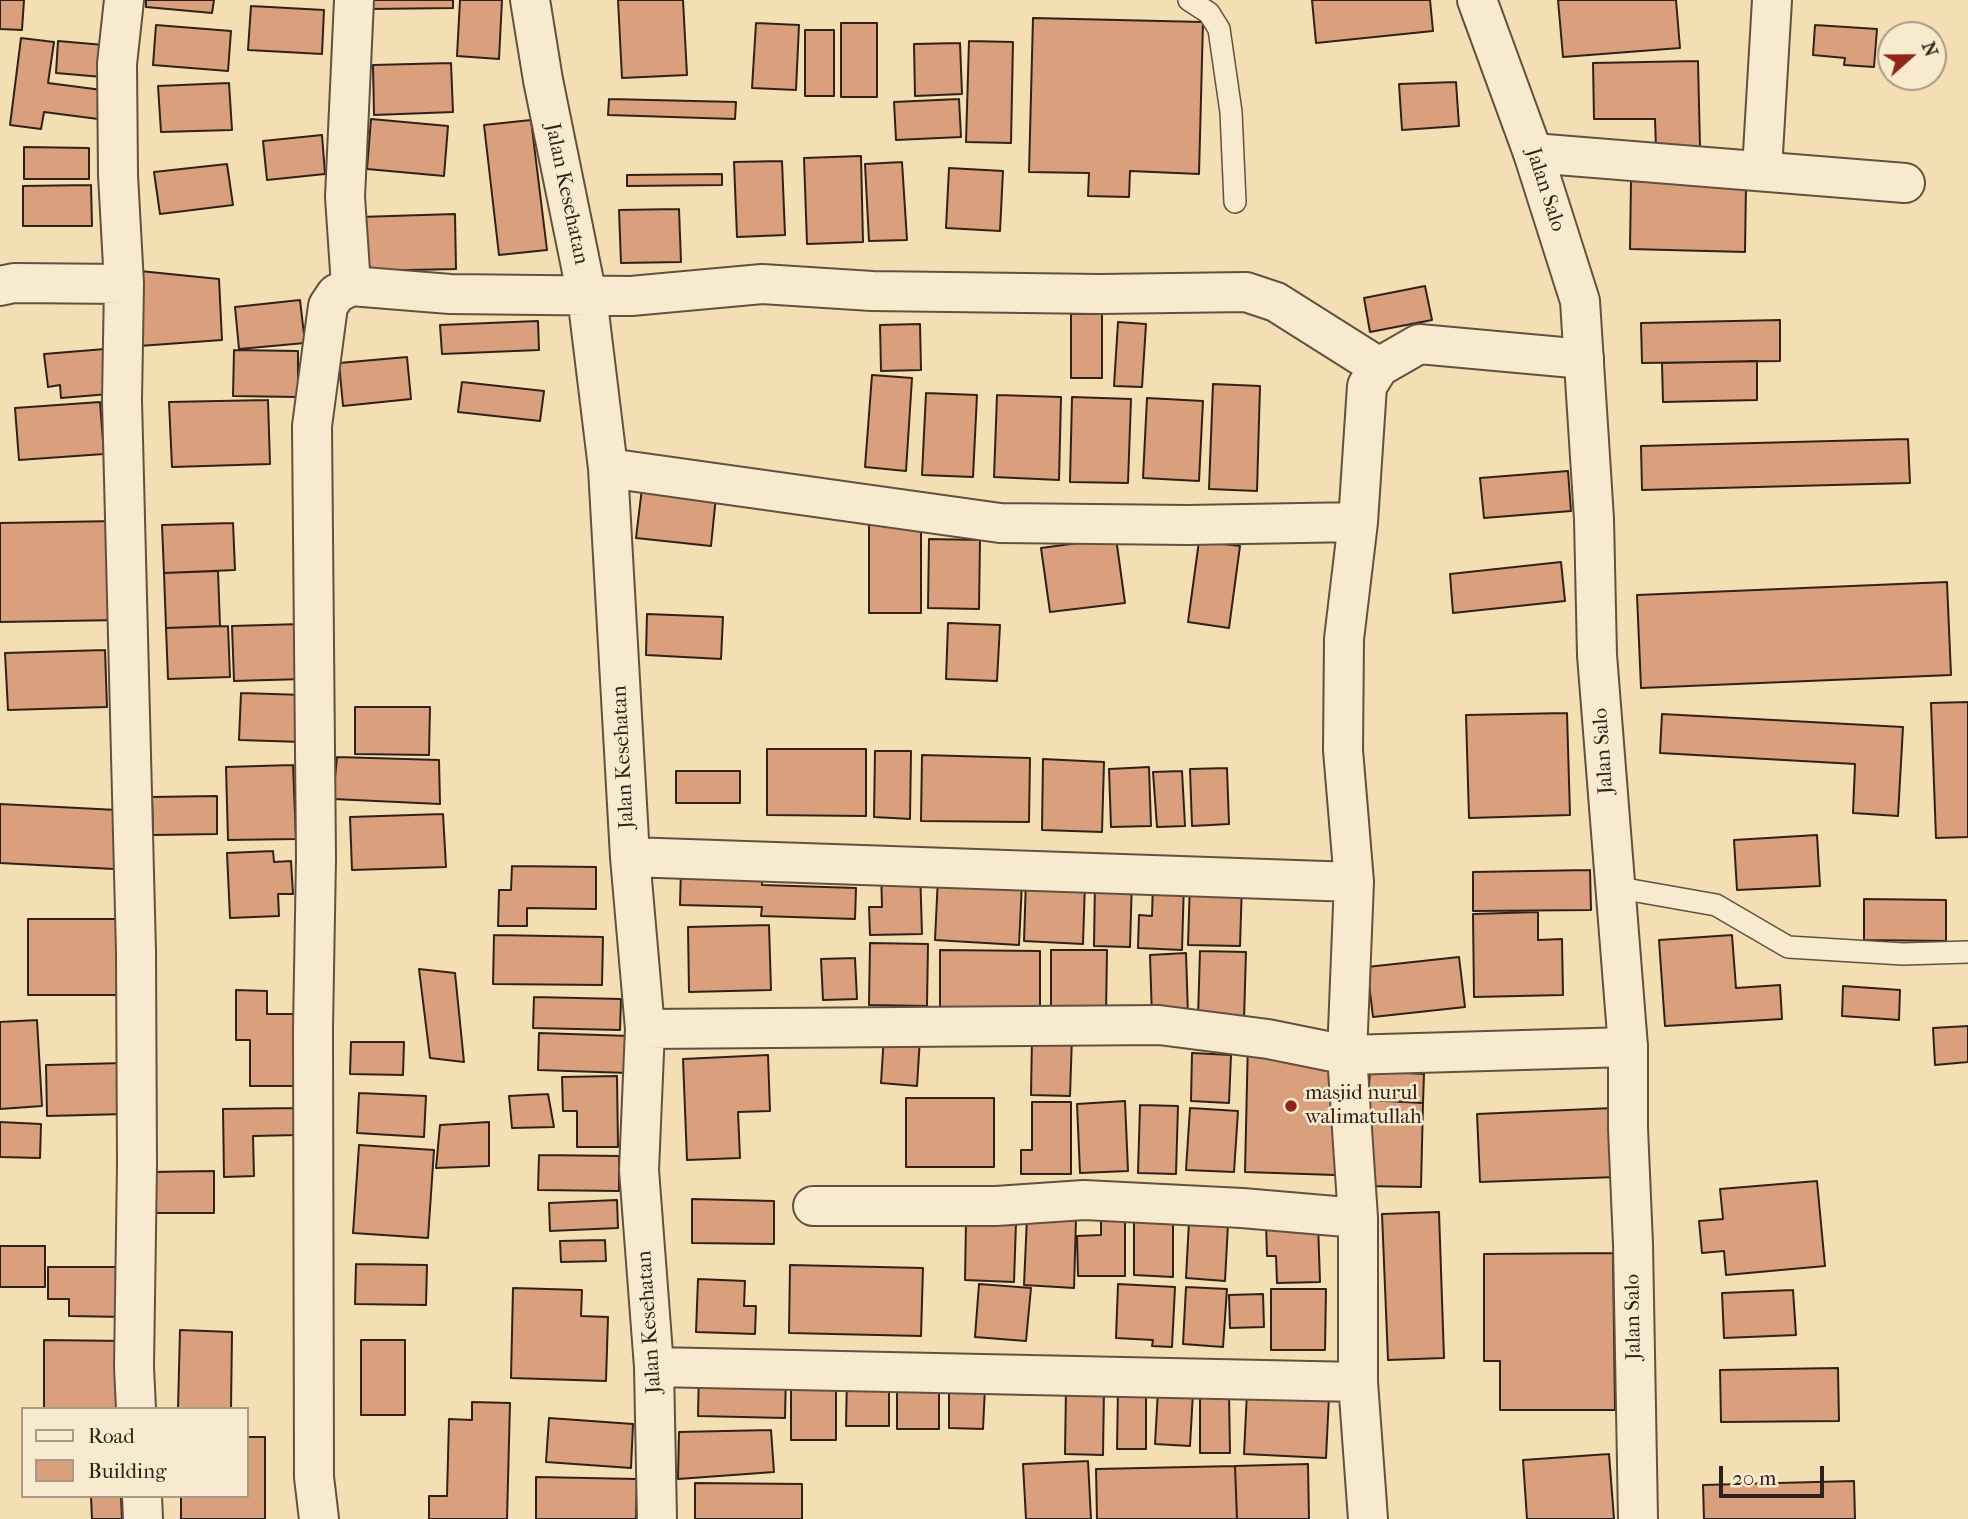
<!DOCTYPE html>
<html>
<head>
<meta charset="utf-8">
<style>
	body { margin:0 }
	#map { position:relative; width:1968px; height:1519px; overflow:hidden; background:#f4deb3; font-family:"IM FELL French Canon",serif }
	canvas { display:block }
	.legend { position:absolute; left:21px; top:1407px; width:228px; height:91px; box-sizing:border-box; background:#f8eace; border:2px solid #a89a86; margin:0; padding:9px 12px; list-style:none; font-size:21px; color:#30221b }
	.legend li { display:flex; align-items:center; gap:14px; height:35px }
	.legend b { width:35px; border:2px solid #a89a86 }
	.north { position:absolute; left:1877px; top:21px; width:70px; height:70px; box-sizing:border-box; background:#f8eace; border:2px solid #a89a86; border-radius:50%; rotate:69deg; font-size:19px; font-weight:700; line-height:28px; text-align:center; color:#30221b }
	.north::after { content:''; display:block; margin:auto; width:24px; height:32px; background:#8f2418; clip-path:polygon(50% 0,100% 100%,50% 72%,0 100%) }
	.scale { position:absolute; left:1719px; top:1466px; width:105px; height:32px; box-sizing:border-box; border:4px solid #30221b; border-top:0; padding-left:9px; font-size:21px; line-height:24px; white-space:nowrap; color:#30221b; -webkit-text-stroke:5px #f8eace; paint-order:stroke }
</style>
</head>
<body>
<div id="map">
<canvas width="1968" height="1519"></canvas>
<ul class="legend">
<li><b style="height:9px;background:#f8eace"></b>Road</li>
<li><b style="height:19px;background:#da9f7c"></b>Building</li>
</ul>
<div class="north">N</div>
<div class="scale">20 m</div>
</div>
<script>
const context = document.querySelector('canvas').getContext('2d');
context.lineJoin = 'round';
function fillPath(path, color) { context.fillStyle = color; context.fill(path, 'evenodd'); }
const poly = rows => new Path2D(rows.map(r => 'M' + r).join(''));
function trace(path, color, width, dash) { context.strokeStyle = color; context.lineWidth = width; context.lineCap = dash ? 'butt' : 'round'; context.setLineDash(dash || []); context.stroke(path); }
function drawText(font, color, halo, rows, align = 'center') {
  context.font = font + ' "IM FELL French Canon",serif'; context.lineWidth = 5; context.setLineDash([]); context.textBaseline = 'middle'; context.strokeStyle = halo; context.fillStyle = color; for (const [text, x, y, turn = 0] of rows) {
    context.save(); context.translate(x, y); context.rotate((+turn || 0) * Math.PI / 180); context.textAlign = isNaN(turn) ? turn : align; if (halo) context.strokeText(text, 0, 0); context.fillText(text, 0, 0); context.restore();
  }
}
const building = poly([
	[0,0,24,0,22,30,0,29,0,0],
	[146,0,214,0,212,13,146,7,146,0],
	[368,0,453,0,453,8,369,9,368,0],
	[460,0,502,0,499,59,457,56,460,0],
	[618,0,683,0,687,75,622,78,618,0],
	[1312,0,1430,0,1433,31,1316,43,1312,0],
	[1558,0,1676,0,1680,48,1563,57,1558,0],
	[251,6,324,10,322,54,248,50,251,6],
	[1033,18,1203,22,1199,174,1130,171,1129,197,1088,196,1089,173,1029,172,1033,18],
	[756,23,799,25,796,90,752,88,756,23],
	[841,23,877,23,877,97,841,97,841,23],
	[156,25,231,31,228,71,153,65,156,25],
	[1815,25,1877,29,1874,67,1844,65,1845,58,1813,55,1815,25],
	[805,30,834,30,834,96,805,96,805,30],
	[21,38,54,42,48,83,102,90,98,119,44,112,41,129,10,125,21,38],
	[58,41,104,45,102,77,56,73,58,41],
	[969,41,1013,42,1011,143,966,142,969,41],
	[960,43,962,94,915,96,914,44,960,43],
	[1698,61,1700,148,1656,148,1655,119,1594,119,1593,63,1698,61],
	[451,63,453,112,374,115,373,65,451,63],
	[1456,82,1459,126,1402,130,1399,84,1456,82],
	[229,83,232,130,161,132,158,86,229,83],
	[609,99,736,102,735,119,608,115,609,99],
	[959,99,961,137,896,140,894,102,959,99],
	[371,119,448,126,444,176,367,169,371,119],
	[531,120,547,250,499,255,484,125,531,120],
	[322,135,325,174,267,180,263,141,322,135],
	[24,147,89,148,89,179,24,179,24,147],
	[861,156,863,242,807,244,804,158,861,156],
	[782,161,785,235,737,237,734,162,782,161],
	[902,162,907,240,869,241,865,164,902,162],
	[227,164,233,205,160,214,154,172,227,164],
	[949,168,1003,171,1000,231,946,228,949,168],
	[722,174,722,185,627,186,627,175,722,174],
	[1631,181,1746,184,1745,252,1630,249,1631,181],
	[91,185,92,226,23,226,23,186,91,185],
	[679,209,681,262,621,263,619,210,679,209],
	[455,214,456,269,361,271,359,217,455,214],
	[130,270,219,279,222,340,139,346,130,270],
	[1425,286,1432,320,1370,332,1364,298,1425,286],
	[300,300,305,343,239,349,235,307,300,300],
	[1071,314,1102,314,1102,378,1071,378,1071,314],
	[1780,320,1780,361,1642,363,1641,323,1780,320],
	[538,321,539,350,442,354,440,325,538,321],
	[1118,322,1146,324,1142,387,1114,386,1118,322],
	[920,324,921,370,881,371,880,325,920,324],
	[105,349,109,394,61,398,60,385,48,387,44,354,105,349],
	[234,350,298,351,298,397,233,396,234,350],
	[407,357,411,399,343,406,339,363,407,357],
	[1757,361,1757,400,1663,402,1662,363,1757,361],
	[872,375,912,378,906,471,865,467,872,375],
	[462,382,544,391,540,421,458,412,462,382],
	[1213,384,1260,386,1257,491,1209,489,1213,384],
	[926,393,977,395,973,477,922,475,926,393],
	[997,395,1061,397,1059,480,994,477,997,395],
	[1072,397,1131,399,1128,483,1070,482,1072,397],
	[1147,398,1203,401,1199,481,1143,478,1147,398],
	[268,400,270,464,172,467,169,402,268,400],
	[100,402,104,454,19,460,15,408,100,402],
	[1908,439,1910,483,1642,490,1641,446,1908,439],
	[1568,471,1571,511,1484,518,1480,478,1568,471],
	[642,488,716,496,711,546,636,538,642,488],
	[117,521,120,620,0,622,0,523,117,521],
	[869,521,921,521,921,613,869,613,869,521],
	[233,523,235,570,164,573,162,525,233,523],
	[1116,538,1125,603,1050,612,1041,548,1116,538],
	[929,539,980,540,979,609,928,608,929,539],
	[1199,541,1240,546,1229,628,1188,622,1199,541],
	[1561,562,1565,601,1453,613,1450,574,1561,562],
	[218,571,220,626,166,628,164,573,218,571],
	[1947,582,1951,675,1641,688,1637,595,1947,582],
	[647,614,723,617,721,659,646,655,647,614],
	[948,623,1000,625,997,681,946,679,948,623],
	[301,624,303,679,234,681,232,626,301,624],
	[228,626,230,677,168,679,166,628,228,626],
	[105,650,107,707,8,710,5,653,105,650],
	[241,693,304,695,302,742,239,740,241,693],
	[1968,702,1968,837,1936,838,1931,703,1968,702],
	[355,707,430,707,429,755,355,754,355,707],
	[1567,713,1570,815,1469,818,1466,715,1567,713],
	[1662,714,1903,727,1898,816,1853,813,1855,764,1660,753,1662,714],
	[767,749,866,749,866,816,767,815,767,749],
	[875,751,911,751,910,819,874,817,875,751],
	[922,755,1030,758,1029,822,921,821,922,755],
	[337,757,439,760,440,804,333,799,337,757],
	[1043,759,1104,762,1102,832,1042,830,1043,759],
	[293,765,296,839,228,840,226,767,293,765],
	[1149,767,1151,826,1111,827,1109,769,1149,767],
	[1227,768,1229,824,1192,826,1190,769,1227,768],
	[676,771,740,771,740,803,676,803,676,771],
	[1182,771,1185,826,1157,827,1153,772,1182,771],
	[217,796,217,834,153,835,152,797,217,796],
	[0,804,117,810,114,869,0,863,0,804],
	[443,814,446,867,352,870,350,817,443,814],
	[1817,835,1820,886,1737,890,1734,840,1817,835],
	[273,851,274,862,291,861,293,894,278,894,279,916,230,918,227,853,273,851],
	[512,866,596,867,596,909,527,908,527,926,498,926,499,890,511,890,512,866],
	[681,868,763,870,762,885,856,888,855,919,761,916,762,907,680,905,681,868],
	[920,868,922,934,870,935,869,907,882,907,881,869,920,868],
	[1590,870,1591,910,1473,911,1473,872,1590,870],
	[938,877,1022,882,1019,945,935,940,938,877],
	[1026,879,1085,882,1083,944,1024,941,1026,879],
	[1095,879,1132,879,1130,947,1094,946,1095,879],
	[1190,881,1242,883,1240,946,1188,945,1190,881],
	[1153,882,1184,882,1182,950,1138,948,1139,915,1152,916,1153,882],
	[1864,899,1946,900,1946,941,1864,940,1864,899],
	[1538,912,1538,940,1562,939,1563,995,1474,997,1473,914,1538,912],
	[28,919,126,919,126,995,28,995,28,919],
	[769,925,771,990,689,992,688,927,769,925],
	[494,935,603,937,602,985,493,984,494,935],
	[1732,935,1736,988,1780,985,1782,1019,1665,1026,1659,940,1732,935],
	[870,943,928,944,927,1006,869,1005,870,943],
	[940,950,1040,951,1040,1008,940,1008,940,950],
	[1051,950,1107,950,1106,1016,1051,1015,1051,950],
	[1200,951,1246,952,1244,1020,1198,1018,1200,951],
	[1186,953,1188,1016,1152,1018,1150,955,1186,953],
	[1459,957,1465,1007,1373,1017,1367,967,1459,957],
	[855,958,857,999,823,1000,821,959,855,958],
	[419,969,455,973,464,1062,430,1058,419,969],
	[1843,986,1900,990,1899,1020,1842,1016,1843,986],
	[236,990,267,991,267,1014,298,1014,298,1086,250,1086,250,1040,236,1040,236,990],
	[534,997,621,999,620,1030,533,1028,534,997],
	[37,1020,42,1106,0,1109,0,1022,37,1020],
	[1968,1026,1968,1062,1935,1065,1933,1028,1968,1026],
	[539,1033,630,1036,629,1073,538,1070,539,1033],
	[884,1034,920,1038,917,1086,881,1083,884,1034],
	[1032,1037,1072,1037,1070,1096,1031,1095,1032,1037],
	[1248,1039,1337,1041,1335,1175,1245,1172,1248,1039],
	[351,1042,404,1042,403,1075,350,1074,351,1042],
	[1192,1053,1231,1055,1229,1103,1191,1101,1192,1053],
	[768,1055,770,1111,738,1112,740,1158,687,1160,683,1059,768,1055],
	[124,1063,126,1114,47,1116,46,1065,124,1063],
	[1370,1071,1424,1074,1423,1103,1368,1100,1370,1071],
	[617,1076,618,1147,577,1147,577,1111,563,1111,562,1077,617,1076],
	[359,1093,426,1096,424,1137,357,1133,359,1093],
	[548,1094,554,1127,512,1128,509,1096,548,1094],
	[906,1098,994,1098,994,1167,906,1167,906,1098],
	[1368,1100,1423,1103,1421,1187,1363,1186,1368,1100],
	[1125,1101,1128,1171,1080,1173,1077,1104,1125,1101],
	[1032,1102,1071,1102,1071,1174,1021,1174,1021,1150,1032,1150,1032,1102],
	[1140,1105,1178,1106,1176,1174,1138,1173,1140,1105],
	[297,1108,298,1135,253,1136,254,1176,224,1177,223,1109,297,1108],
	[1190,1108,1238,1111,1234,1172,1186,1170,1190,1108],
	[1613,1108,1616,1177,1480,1182,1477,1114,1613,1108],
	[0,1122,41,1124,40,1158,0,1157,0,1122],
	[489,1122,489,1166,436,1168,440,1125,489,1122],
	[359,1145,434,1150,428,1238,353,1233,359,1145],
	[539,1155,619,1156,619,1191,538,1190,539,1155],
	[214,1171,214,1213,149,1213,149,1172,214,1171],
	[1817,1181,1825,1266,1726,1275,1724,1251,1702,1253,1699,1221,1723,1219,1720,1189,1817,1181],
	[692,1199,774,1201,774,1244,692,1243,692,1199],
	[617,1200,618,1228,550,1231,549,1203,617,1200],
	[1439,1212,1444,1358,1388,1360,1382,1214,1439,1212],
	[1027,1217,1076,1219,1074,1288,1024,1285,1027,1217],
	[1101,1217,1125,1217,1125,1276,1078,1276,1077,1236,1101,1235,1101,1217],
	[966,1221,1016,1222,1014,1282,965,1280,966,1221],
	[1134,1221,1173,1222,1173,1277,1134,1275,1134,1221],
	[1189,1221,1228,1224,1225,1281,1186,1278,1189,1221],
	[1318,1223,1320,1282,1277,1283,1276,1256,1267,1256,1266,1224,1318,1223],
	[605,1240,606,1261,561,1262,560,1241,605,1240],
	[0,1246,45,1246,45,1287,0,1287,0,1246],
	[1613,1253,1615,1410,1500,1410,1500,1361,1484,1361,1484,1254,1613,1253],
	[356,1264,427,1265,426,1305,355,1304,356,1264],
	[790,1265,923,1268,921,1336,789,1333,790,1265],
	[48,1267,125,1267,125,1317,69,1316,69,1299,48,1299,48,1267],
	[698,1279,745,1281,744,1306,756,1306,755,1334,696,1332,698,1279],
	[979,1284,1031,1288,1026,1341,975,1337,979,1284],
	[1118,1284,1175,1287,1172,1347,1152,1346,1153,1340,1116,1338,1118,1284],
	[1186,1287,1227,1289,1223,1347,1183,1344,1186,1287],
	[513,1288,582,1290,581,1316,608,1317,606,1381,511,1378,513,1288],
	[1271,1289,1326,1289,1325,1350,1271,1350,1271,1289],
	[1793,1290,1796,1335,1724,1338,1722,1293,1793,1290],
	[1263,1294,1264,1327,1230,1328,1229,1295,1263,1294],
	[180,1330,232,1332,231,1409,178,1409,180,1330],
	[44,1340,126,1341,125,1409,44,1409,44,1340],
	[361,1340,405,1340,405,1415,361,1415,361,1340],
	[699,1368,786,1370,785,1418,698,1416,699,1368],
	[1838,1368,1839,1421,1721,1422,1720,1370,1838,1368],
	[791,1372,836,1372,836,1440,791,1440,791,1372],
	[847,1376,889,1377,889,1426,846,1426,847,1376],
	[897,1382,939,1383,939,1429,897,1429,897,1382],
	[949,1386,985,1387,983,1429,949,1428,949,1386],
	[1066,1387,1104,1388,1103,1455,1065,1454,1066,1387],
	[1118,1388,1146,1388,1146,1449,1117,1449,1118,1388],
	[1158,1390,1193,1392,1190,1446,1155,1444,1158,1390],
	[1247,1391,1329,1396,1326,1458,1244,1454,1247,1391],
	[1200,1393,1229,1393,1230,1453,1200,1453,1200,1393],
	[472,1402,510,1403,507,1519,429,1519,429,1496,447,1496,449,1419,472,1420,472,1402],
	[549,1418,633,1424,631,1468,546,1462,549,1418],
	[771,1430,774,1472,678,1479,679,1432,771,1430],
	[247,1437,265,1437,265,1519,181,1519,181,1496,247,1496,247,1437],
	[1609,1454,1614,1519,1527,1519,1523,1460,1609,1454],
	[1088,1461,1091,1519,1026,1519,1023,1464,1088,1461],
	[1308,1464,1309,1519,1237,1519,1235,1466,1308,1464],
	[1235,1466,1237,1519,1097,1519,1096,1469,1235,1466],
	[536,1477,637,1479,636,1519,536,1519,536,1477],
	[1854,1481,1855,1519,1704,1519,1703,1485,1854,1481],
	[695,1483,802,1484,802,1519,695,1519,695,1483],
	[91,1496,121,1496,122,1519,92,1519,91,1496]
]);
const service = poly([
	[1189,0,1209,13,1219,29,1231,112,1235,202],
	[1614,887,1716,905,1788,947,1903,954,1968,952]
]);
const minor = poly([
	[124,0,117,64,118,175,124,284,122,400,136,952,137,1164,134,1367,136,1409],
	[530,0,543,80,587,296,608,468,630,857,645,1029,639,1170,654,1367,657,1519],
	[1533,153,1905,183],
	[1762,170,1772,0],
	[0,286,14,283,124,284],
	[351,286,345,197,354,0],
	[608,468,1000,523,1188,525,1358,522],
	[630,857,1354,882,1347,1055,1358,1218,1358,1382,1368,1519],
	[1354,882,1343,750,1344,639,1358,522,1367,386,1379,367,1419,344,1584,359],
	[645,1029,1159,1025,1268,1039,1347,1055,1628,1047],
	[813,1206,996,1206,1084,1200,1242,1208,1358,1218],
	[654,1367,1358,1382],
	[142,1496,143,1519],
	[319,1519,314,1477,313,1028,316,858,312,426,328,306,336,294,351,286,450,294,631,296,762,284,872,291,1100,294,1246,292,1276,302,1379,367]
]);
const tertiary = poly([
	[1477,0,1533,153,1580,301,1594,519,1597,655,1628,1047,1628,1128,1633,1244,1638,1519]
]);
const markers = [
	[1291,1106,7,"#8f2418"]
];
const streetNames = [
	["Jalan Salo",1545,190,72],
	["Jalan Kesehatan",566,194,78],
	["Jalan Salo",1604,751,-94],
	["Jalan Kesehatan",624,757,-93],
	["Jalan Salo",1634,1317,-91],
	["Jalan Kesehatan",650,1322,-94]
];
const poiNames = [
	["masjid nurul",1305,1094],
	["walimatullah",1305,1118]
];
fillPath(building, '#da9f7c');
trace(building, '#30221b', 2);
trace(service, '#615141', 24);
trace(minor, '#615141', 42);
trace(tertiary, '#615141', 42);
trace(service, '#f8eace', 21);
trace(minor, '#f8eace', 38);
trace(tertiary, '#f8eace', 38);
for (const [x, y, r, color] of markers) { const dot = new Path2D(); dot.arc(x, y, r, 0, 2 * Math.PI); context.fillStyle = color; context.fill(dot); trace(dot, '#f8eace', 2.5); }
drawText('21px', '#30221b', '#f8eace', streetNames);
drawText('21px', '#30221b', '#f8eace', poiNames, 'left');
</script>
</body>
</html>
